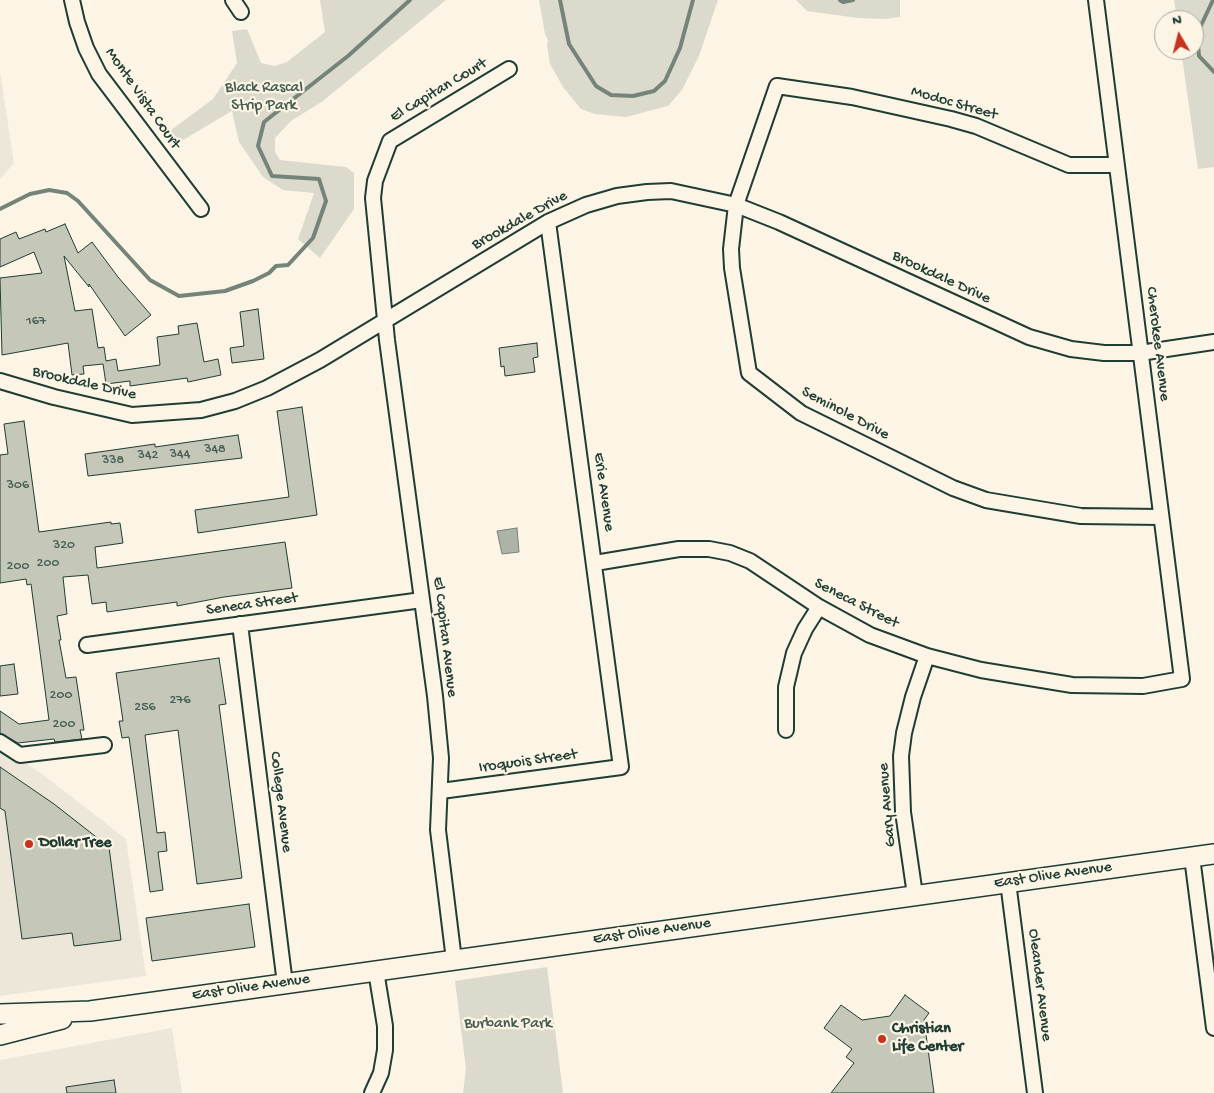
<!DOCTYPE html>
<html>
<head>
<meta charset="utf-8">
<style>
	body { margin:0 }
	#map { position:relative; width:1214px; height:1093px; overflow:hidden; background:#fcf5e5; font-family:"Gochi Hand",sans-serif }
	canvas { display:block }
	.north { position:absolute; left:1154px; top:10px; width:50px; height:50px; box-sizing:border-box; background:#fcf5e5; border:1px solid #a4ab9e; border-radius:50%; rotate:352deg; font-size:14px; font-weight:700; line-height:20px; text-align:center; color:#1f3d34 }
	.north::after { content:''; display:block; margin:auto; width:18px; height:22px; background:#c8321e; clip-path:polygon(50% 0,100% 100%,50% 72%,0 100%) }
</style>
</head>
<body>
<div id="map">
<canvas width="1214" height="1093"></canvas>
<div class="north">N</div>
</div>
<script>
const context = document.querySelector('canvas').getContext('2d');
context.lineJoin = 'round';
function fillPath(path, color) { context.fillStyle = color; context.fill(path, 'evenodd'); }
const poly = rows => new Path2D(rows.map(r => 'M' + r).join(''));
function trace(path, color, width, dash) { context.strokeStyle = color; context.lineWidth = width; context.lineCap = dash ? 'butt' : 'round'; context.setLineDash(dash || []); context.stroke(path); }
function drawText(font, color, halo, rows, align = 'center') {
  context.font = font + ' "Gochi Hand",sans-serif'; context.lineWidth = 4.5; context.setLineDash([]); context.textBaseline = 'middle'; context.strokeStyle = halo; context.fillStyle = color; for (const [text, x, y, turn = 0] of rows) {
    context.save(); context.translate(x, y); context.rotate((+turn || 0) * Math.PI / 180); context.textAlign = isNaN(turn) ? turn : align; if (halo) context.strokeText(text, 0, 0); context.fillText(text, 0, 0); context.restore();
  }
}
const built = poly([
	[0,72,14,163,0,179],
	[0,745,46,777,126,839,146,976,0,996],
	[172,1028,182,1093,0,1093,0,1060]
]);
const green = poly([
	[320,0,446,0,323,101,291,121,275,138,275,152,280,160,346,167,354,173,354,209,320,258,298,239,314,193,283,190,263,177,239,142,232,111,171,147,163,136,213,99,237,63,232,31,247,29,261,63,274,66,287,62,325,32],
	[539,0,718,0,699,56,682,90,668,106,626,117,595,114,581,109,563,87,550,64,547,45,548,40,545,34],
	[796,0,900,0,900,17,884,19,858,18,807,11],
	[1174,0,1214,0,1214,167,1198,169,1181,50,1194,50,1194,20,1177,20],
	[547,967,563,1093,463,1093,466,1069,455,981]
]);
const water = poly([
	[517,528,519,552,502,554,497,531,517,528]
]);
const stream = poly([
	[560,0,569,44,596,86,611,95,633,96,654,91,665,81,680,48,693,0],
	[840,0,843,2,853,0],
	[1213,0,1197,34,1199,56,1214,72],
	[0,209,30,194,49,190,67,193,78,201,150,280,179,296,225,291,253,281,269,273,276,266,288,265,313,238,326,201,319,179,272,176,258,146,264,122,348,56,410,0]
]);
const building = poly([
	[65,224,78,253,92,242,118,277,151,315,125,336,89,284,89,287,64,256,75,311,92,309,98,348,104,347,106,361,116,359,118,371,160,365,157,337,179,334,178,326,197,323,204,362,218,359,221,375,188,382,187,378,130,386,130,381,106,384,103,364,83,366,84,374,72,375,68,343,2,355,0,278,42,273,34,252,0,267,0,239,16,232,19,239,45,229,46,232,65,224],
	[258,309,264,359,232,363,230,348,244,346,240,312,258,309],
	[537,343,538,357,533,358,535,372,505,376,504,366,501,367,499,348,537,343],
	[302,407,317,515,198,533,195,510,289,497,277,411,302,407],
	[24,421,39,532,111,522,111,524,120,523,123,543,95,547,97,568,285,542,292,588,224,597,177,606,177,602,107,612,106,602,92,604,88,575,63,577,67,614,57,616,61,640,59,640,66,678,76,677,84,730,80,730,82,739,55,742,54,739,18,743,0,733,0,711,19,724,49,720,31,584,27,585,26,579,0,583,0,455,8,454,4,424,24,421],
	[238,435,242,458,88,476,85,454,155,444,155,447,238,435],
	[219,658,226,704,219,705,242,878,197,884,178,730,145,735,157,833,165,832,167,851,158,852,163,890,150,892,129,737,122,738,119,721,123,721,116,673,219,658],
	[14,664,18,694,0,696,0,666,14,664],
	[0,767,54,804,109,847,121,940,74,946,72,933,22,939,5,811,0,808,0,767],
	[249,904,255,947,152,961,146,918,249,904],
	[905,995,929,1013,924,1020,934,1093,831,1093,854,1063,846,1057,852,1049,824,1028,841,1005,862,1020,890,1016,905,995],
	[114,1080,116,1093,67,1093,66,1087,114,1080]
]);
const street = poly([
	[72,0,77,22,86,48,99,74,201,209],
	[233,0,241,12],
	[1117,165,1069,165,976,126,951,119,852,97,777,86,736,205,731,249,732,268,749,373,801,413,953,488,986,500,1081,516,1160,517],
	[0,381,54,397,132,415,201,410,235,401,267,388,320,360,548,222,586,205,617,196,647,192,671,191,736,205,779,222,1029,337,1071,349,1104,353,1140,353,1214,342],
	[595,563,679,549,709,549,730,553,750,561,819,607,870,635,927,656,981,670,1072,685,1143,686,1182,679,1096,0],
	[240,624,285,984],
	[87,645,422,600],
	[786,730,786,687,794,653,805,629,819,607],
	[0,742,20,755,104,745],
	[441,791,621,767,548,222],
	[1192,857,1214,1028],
	[1008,882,1035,1093],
	[915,895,903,812,901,756,904,733,913,697,927,656],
	[454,960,438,830,441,758,435,696,387,340,373,198,375,181,390,141,509,69],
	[372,1093,381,1073,385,1050,385,1026,376,971]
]);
const secondary = poly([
	[0,1014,90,1011,1214,854],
	[0,1035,62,1019]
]);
const markers = [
	[29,844,5,"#c8321e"],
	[882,1039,5,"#c8321e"]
];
const numberNames = [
	["167",36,322],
	["348",215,450],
	["344",180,455],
	["342",148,456],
	["338",113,461],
	["306",18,486],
	["320",64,546],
	["200",48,564],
	["200",18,567],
	["200",61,696],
	["276",180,701],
	["256",145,708],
	["200",64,725]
];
const parkNames = [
	["Black Rascal",264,89],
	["Strip Park",264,107],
	["Burbank Park",508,1025]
];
const streetNames = [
	["El Capitan Court",439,91,-31],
	["Monte Vista Court",142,99,55],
	["Modoc Street",954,104,16],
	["Brookdale Drive",520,221,-29],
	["Brookdale Drive",941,278,25],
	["Cherokee Avenue",1157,344,83],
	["Brookdale Drive",84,384,13],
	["Seminole Drive",845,414,28],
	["Erie Avenue",603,492,82],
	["Seneca Street",856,604,27],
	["Seneca Street",252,605,-8],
	["El Capitan Avenue",444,637,83],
	["Iroquois Street",528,762,-8],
	["College Avenue",280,802,83],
	["Gary Avenue",888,805,-95],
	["East Olive Avenue",1053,876,-8],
	["East Olive Avenue",652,932,-8],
	["Oleander Avenue",1039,985,83],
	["East Olive Avenue",251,988,-8]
];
const poiNames = [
	["Dollar Tree",39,844],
	["Christian",892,1030],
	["Life Center",892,1048]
];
fillPath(built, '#ece7d8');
fillPath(green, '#dcdacc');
fillPath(water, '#aeb3a7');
trace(water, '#758479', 1);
trace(stream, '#758479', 4);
fillPath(building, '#c5c7b9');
trace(building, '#1f3d34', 1);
trace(street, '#1f3d34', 18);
trace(secondary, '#1f3d34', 22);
trace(street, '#fcf5e5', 14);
trace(secondary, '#fcf5e5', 19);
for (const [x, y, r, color] of markers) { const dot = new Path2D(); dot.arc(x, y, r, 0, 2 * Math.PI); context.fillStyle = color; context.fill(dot); trace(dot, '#fcf5e5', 2); }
drawText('14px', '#486055', null, numberNames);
drawText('16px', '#455c52', '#fcf5e5', parkNames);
drawText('16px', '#1f3d34', '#fcf5e5', streetNames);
drawText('bold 16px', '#1f3d34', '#fcf5e5', poiNames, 'left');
</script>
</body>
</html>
